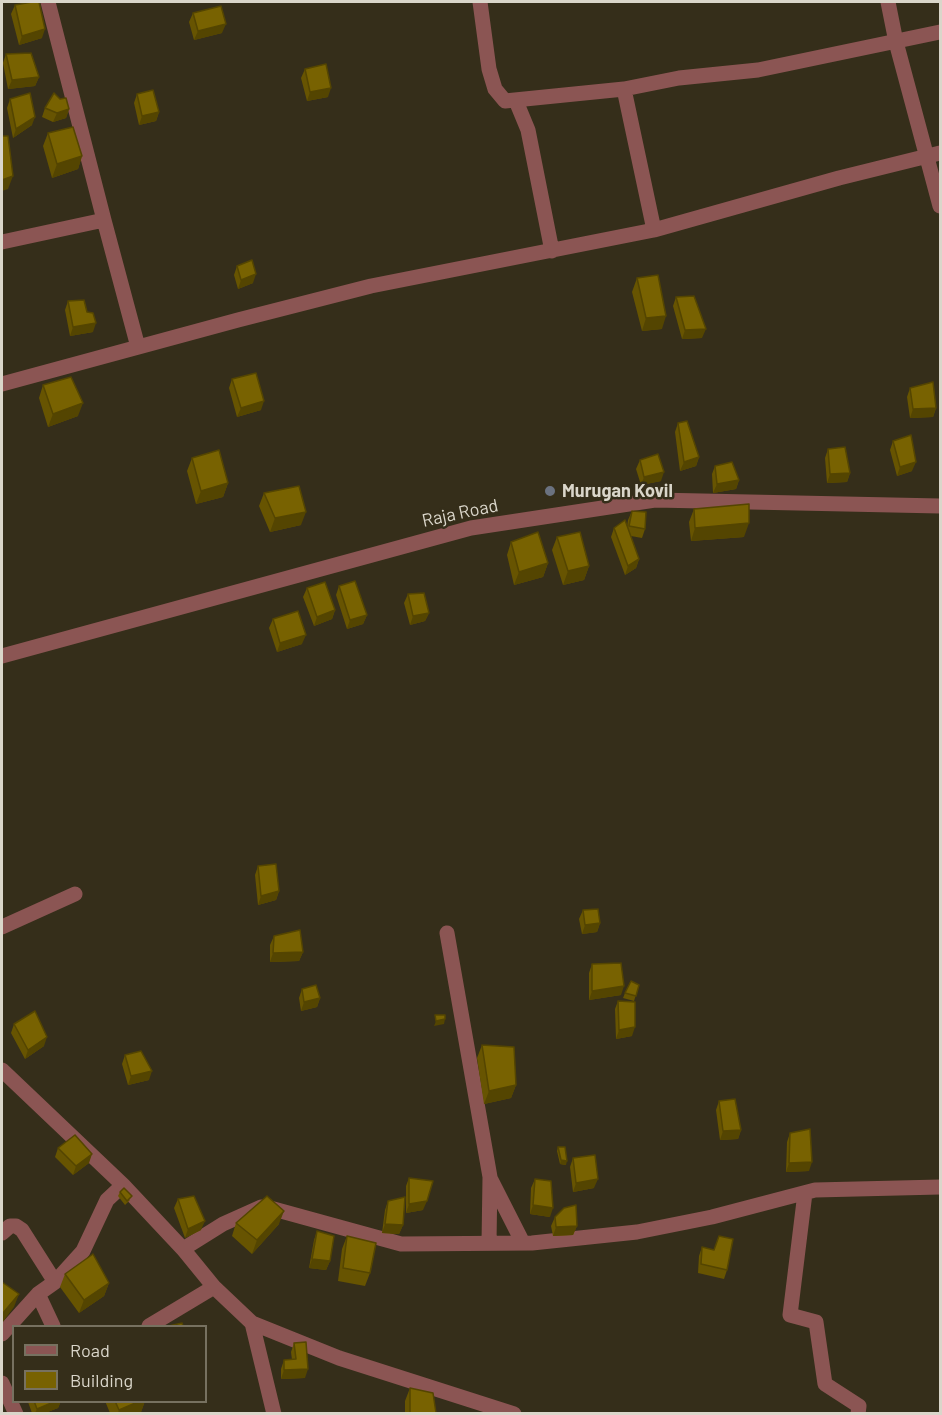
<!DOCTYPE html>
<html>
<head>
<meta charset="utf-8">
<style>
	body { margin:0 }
	#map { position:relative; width:942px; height:1415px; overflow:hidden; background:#352e1a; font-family:Barlow,sans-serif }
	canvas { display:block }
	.frame { position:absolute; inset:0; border:3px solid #dad6ca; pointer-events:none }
	.legend { position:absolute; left:12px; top:1325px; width:195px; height:78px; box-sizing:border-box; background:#352e1a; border:2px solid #777160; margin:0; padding:8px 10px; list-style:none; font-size:18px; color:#dad6ca }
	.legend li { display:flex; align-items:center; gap:12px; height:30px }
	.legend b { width:30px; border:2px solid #777160 }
</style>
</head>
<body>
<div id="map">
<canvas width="942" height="1415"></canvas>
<div class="frame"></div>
<ul class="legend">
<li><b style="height:8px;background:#8b5553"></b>Road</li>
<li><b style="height:16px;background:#786201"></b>Building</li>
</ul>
</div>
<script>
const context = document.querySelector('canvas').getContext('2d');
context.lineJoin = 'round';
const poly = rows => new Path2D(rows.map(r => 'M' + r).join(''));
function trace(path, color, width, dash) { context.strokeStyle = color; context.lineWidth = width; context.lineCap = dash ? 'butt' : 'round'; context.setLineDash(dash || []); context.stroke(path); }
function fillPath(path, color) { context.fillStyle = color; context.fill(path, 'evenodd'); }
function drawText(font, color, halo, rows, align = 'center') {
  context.font = font + ' Barlow,sans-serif'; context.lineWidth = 5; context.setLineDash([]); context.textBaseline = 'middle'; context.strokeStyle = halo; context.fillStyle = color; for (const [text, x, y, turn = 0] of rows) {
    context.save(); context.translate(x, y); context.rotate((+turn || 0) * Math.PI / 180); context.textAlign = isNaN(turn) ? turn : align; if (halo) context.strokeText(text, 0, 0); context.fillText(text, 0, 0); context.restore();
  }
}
const minor = poly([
	[48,2,104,220,138,347],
	[480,2,489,69,495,89,505,101,624,89,679,78,758,70,940,32],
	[888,2,896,42,940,206],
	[624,89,654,230],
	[516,101,528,130,552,251],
	[2,242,104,220],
	[2,384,238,320,371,286,654,230,839,178,940,153],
	[2,656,471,528,655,500,940,506],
	[2,927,75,894],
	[447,933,490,1177,489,1243],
	[2,1070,123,1185,183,1249,214,1287,252,1323,339,1358,514,1414],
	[491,1180,523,1243],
	[805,1193,790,1315,816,1322,825,1384,859,1406,858,1414],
	[2,1233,10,1226,16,1226,22,1230,55,1282],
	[183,1249,223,1224,261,1207,270,1208,401,1244,532,1243,637,1232,712,1217,815,1190,940,1187],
	[38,1294,53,1326],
	[252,1323,274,1414],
	[149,1326,214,1287],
	[2,1334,38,1294,55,1282,83,1251,107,1200,123,1185],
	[2,1383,16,1414]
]);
const wall = poly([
	[15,5,42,38,19,45,11,14],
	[193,13,222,33,194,40,189,22],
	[6,54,39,77,35,86,8,89,3,63],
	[305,69,328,97,307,101,301,78],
	[137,94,159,112,156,121,139,125,134,103],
	[10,99,32,125,13,138,7,108],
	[45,108,69,109,66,118,53,122,42,117],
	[48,133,82,156,78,169,52,178,43,146],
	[237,266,253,283,238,289,234,275],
	[637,278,662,329,642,331,632,292],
	[676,297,702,338,682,339,673,306],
	[68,301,93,332,70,336,65,310],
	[232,379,261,410,237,417,229,388],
	[43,385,78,416,48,427,39,398],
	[910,388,936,408,933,417,910,418,907,397],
	[678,423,699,457,696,466,680,471,675,432],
	[893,441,912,471,897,476,890,450],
	[828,449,850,473,847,482,827,483,825,458],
	[192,458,228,483,223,497,196,504,187,471],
	[640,460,661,481,641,485,636,469],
	[715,466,739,480,736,489,713,493,712,474],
	[264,493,301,525,270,532,259,506],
	[694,509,744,537,691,541,689,522],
	[632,511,645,529,642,538,631,536,639,559,636,568,625,575,611,537,614,528,627,527,628,520],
	[557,537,589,566,584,580,563,585,552,550],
	[511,542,548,563,543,577,514,585,507,555],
	[339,586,367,615,363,624,347,629,336,595],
	[307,588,335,610,332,619,314,626,303,597],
	[408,594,429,613,425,621,410,625,404,603],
	[273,619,302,644,277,652,269,628],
	[258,866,279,891,276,900,258,905,255,875],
	[583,910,600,923,597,932,582,934,579,919],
	[274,936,303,952,299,961,270,962,270,945],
	[592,964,621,995,589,1000,589,973],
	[639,985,634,1001,623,998,625,993],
	[302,989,320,998,317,1007,301,1011,299,998],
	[618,1001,632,1036,616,1039,615,1009],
	[14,1024,44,1046,25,1059,11,1033],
	[482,1045,516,1085,511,1098,484,1104,477,1058],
	[125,1055,149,1080,128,1085,122,1064],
	[719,1101,741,1130,738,1139,720,1140,716,1110],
	[790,1133,809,1171,786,1172,787,1142],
	[558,1147,566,1165,560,1164,557,1151],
	[58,1148,89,1163,73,1175,55,1157],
	[573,1158,594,1188,573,1192,570,1167],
	[409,1178,423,1210,406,1213,406,1186],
	[535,1179,550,1217,530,1214,531,1188],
	[120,1192,130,1200,125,1205,118,1196],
	[178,1199,201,1230,185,1238,174,1208],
	[388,1201,403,1225,399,1234,382,1233,385,1210],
	[555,1217,577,1226,573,1235,553,1236,551,1226],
	[236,1223,279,1224,252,1254,232,1236],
	[317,1231,330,1261,326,1270,309,1268,314,1240],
	[347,1236,370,1273,365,1286,338,1281,342,1249],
	[702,1247,727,1270,724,1279,698,1273,699,1256],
	[65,1274,109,1283,104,1296,79,1313,60,1287],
	[294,1343,305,1378,281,1379,281,1369,284,1360,292,1360,291,1352],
	[410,1388,436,1413,405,1413,405,1401],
	[61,1401,58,1408,45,1413,32,1413,28,1402],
	[105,1401,145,1401,141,1412,138,1413,110,1413]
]);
const shadedWall = poly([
	[226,24,222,33,194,40,198,31],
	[45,29,42,38,19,45,22,36],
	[39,77,35,86,8,89,12,80],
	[331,88,328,97,307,101,310,92],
	[69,109,66,118,53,122,57,113],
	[159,112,156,121,139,125,142,116],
	[35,117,32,125,13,138,16,129],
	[82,156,78,169,52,178,57,164],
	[13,176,8,189,2,191,2,180],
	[256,274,253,283,238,289,241,280],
	[666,316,662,329,642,331,646,318],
	[96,323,93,332,70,336,73,327],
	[706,329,702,338,682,339,685,330],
	[264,401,261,410,237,417,241,408],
	[83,403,78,416,48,427,53,414],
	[936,408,933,417,910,418,913,409],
	[699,457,696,466,680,471,684,462],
	[916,462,912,471,897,476,900,467],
	[664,472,661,481,641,485,644,477],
	[850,473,847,482,827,483,830,474],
	[739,480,736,489,713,493,717,484],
	[228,483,223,497,196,504,201,491],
	[306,512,301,525,270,532,275,518],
	[749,523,744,537,691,541,695,528],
	[639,559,636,568,625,575,628,566],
	[548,563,543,577,514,585,519,572],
	[589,566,584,580,563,585,568,571],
	[335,610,332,619,314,626,317,617],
	[429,613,425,621,410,625,413,616],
	[367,615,363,624,347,629,350,620],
	[306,635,302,644,277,652,280,643],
	[279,891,276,900,258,905,261,896],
	[600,923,597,932,582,934,585,925],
	[303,952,299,961,270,962,273,953],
	[624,986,621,995,589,1000,592,991],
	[320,998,317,1007,301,1011,304,1002],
	[445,1019,444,1024,434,1026,436,1021],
	[635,1027,632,1036,616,1039,619,1030],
	[47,1037,44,1046,25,1059,28,1050],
	[152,1071,149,1080,128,1085,131,1076],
	[516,1085,511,1098,484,1104,489,1091],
	[741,1130,738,1139,720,1140,723,1131],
	[92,1154,89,1163,73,1175,76,1166],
	[561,1160,567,1161,566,1165,560,1164],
	[812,1162,809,1171,786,1172,789,1163],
	[598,1179,594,1188,573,1192,576,1183],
	[427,1201,423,1210,406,1213,409,1204],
	[533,1205,553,1208,550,1217,530,1214],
	[284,1211,279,1224,252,1254,257,1240],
	[205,1221,201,1230,185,1238,188,1229],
	[385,1224,403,1225,399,1234,382,1233],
	[577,1226,573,1235,553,1236,556,1227],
	[312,1259,330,1261,326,1270,309,1268],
	[109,1283,104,1296,79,1313,84,1300],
	[19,1294,14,1307,2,1323,2,1318,3,1313],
	[308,1369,305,1378,281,1379,284,1370],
	[56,1401,61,1401,58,1408,45,1413,35,1413,37,1409],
	[140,1401,145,1401,141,1412,138,1413,118,1413,119,1410]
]);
const building = poly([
	[32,2,39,2,45,29,22,36,15,5,32,2],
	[221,6,226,24,198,31,193,13,221,6],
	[31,53,39,77,12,80,6,54,31,53],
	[326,64,331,88,310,92,305,69,326,64],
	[153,90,159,112,142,116,137,94,153,90],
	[30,93,35,117,16,129,10,99,30,93],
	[54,93,60,99,66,98,69,109,57,113,45,108,54,93],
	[73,127,82,156,57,164,48,133,73,127],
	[2,136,8,136,13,176,2,180,2,136],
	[252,260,256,274,241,280,237,266,252,260],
	[658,275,666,316,646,318,637,278,658,275],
	[694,296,706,329,685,330,676,297,694,296],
	[84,300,87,312,93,313,96,323,73,327,68,301,84,300],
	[256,373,264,401,241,408,232,379,256,373],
	[71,377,83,403,53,414,43,385,71,377],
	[933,382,936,408,913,409,910,388,933,382],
	[687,421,699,457,684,462,678,423,687,421],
	[911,435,916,462,900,467,893,441,911,435],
	[845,447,850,473,830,474,828,449,845,447],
	[219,450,228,483,201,491,192,458,219,450],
	[658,454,664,472,644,477,640,460,658,454],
	[732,462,739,480,717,484,715,466,732,462],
	[299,486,306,512,275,518,264,493,299,486],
	[749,504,749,523,695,528,694,509,749,504],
	[632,511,646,512,645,529,629,526,632,511],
	[625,520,639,559,628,566,614,528,625,520],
	[538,532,548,563,519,572,511,542,538,532],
	[580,532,589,566,568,571,557,537,580,532],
	[355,581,367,615,350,620,339,586,355,581],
	[325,582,335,610,317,617,307,588,325,582],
	[424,593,429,613,413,616,408,594,424,593],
	[298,611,306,635,280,643,273,619,298,611],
	[276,864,279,891,261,896,258,866,276,864],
	[598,909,600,923,585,925,583,910,598,909],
	[300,930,303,952,273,953,274,936,300,930],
	[621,963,624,986,592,991,592,964,621,963],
	[631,981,639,985,636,996,625,993,631,981],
	[316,985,320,998,304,1002,302,989,316,985],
	[618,1001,635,1002,635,1027,619,1030,618,1001],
	[35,1011,47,1037,28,1050,14,1024,35,1011],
	[435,1015,445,1015,445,1019,436,1021,435,1015],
	[482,1045,514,1047,516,1085,489,1091,482,1045],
	[141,1051,152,1071,131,1076,125,1055,141,1051],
	[735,1099,741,1130,723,1131,719,1101,735,1099],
	[810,1129,812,1162,789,1163,790,1133,810,1129],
	[75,1135,92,1154,76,1166,58,1148,75,1135],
	[558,1147,565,1147,567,1161,561,1160,558,1147],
	[595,1155,598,1179,576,1183,573,1158,595,1155],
	[409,1178,433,1181,427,1201,409,1204,409,1178],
	[535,1179,551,1181,553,1208,533,1205,535,1179],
	[124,1188,132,1196,127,1201,120,1192,124,1188],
	[194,1196,205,1221,188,1229,178,1199,194,1196],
	[267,1196,284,1211,257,1240,236,1223,267,1196],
	[405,1197,403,1225,385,1224,388,1201,405,1197],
	[576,1205,577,1226,556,1227,555,1217,564,1208,576,1205],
	[317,1231,334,1236,330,1261,312,1259,317,1231],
	[347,1236,376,1243,370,1273,343,1268,347,1236],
	[719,1236,733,1239,727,1270,701,1264,702,1247,714,1250,719,1236],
	[93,1254,109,1283,84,1300,65,1274,93,1254],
	[2,1282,19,1294,3,1313,2,1312,2,1282],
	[182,1323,183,1326,169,1326,182,1323],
	[306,1342,308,1369,284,1370,284,1360,296,1359,294,1343,306,1342],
	[410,1388,433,1393,436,1413,410,1413,410,1388],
	[34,1401,56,1401,37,1409,34,1401],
	[115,1401,140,1401,119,1410,115,1401]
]);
const markers = [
	[550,491,6,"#6b7280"]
];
const poiNames = [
	["Murugan Kovil",562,491]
];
const streetNames = [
	["Raja Road",460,513,-12]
];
trace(minor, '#8b5553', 15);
fillPath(wall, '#675401');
fillPath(shadedWall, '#544501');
fillPath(building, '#786201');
trace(building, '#544501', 1.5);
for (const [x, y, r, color] of markers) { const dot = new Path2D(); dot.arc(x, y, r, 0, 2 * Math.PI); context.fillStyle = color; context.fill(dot); trace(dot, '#352e1a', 2); }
drawText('bold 18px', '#dad6ca', '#352e1a', poiNames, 'left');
drawText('18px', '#dad6ca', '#352e1a', streetNames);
</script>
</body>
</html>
